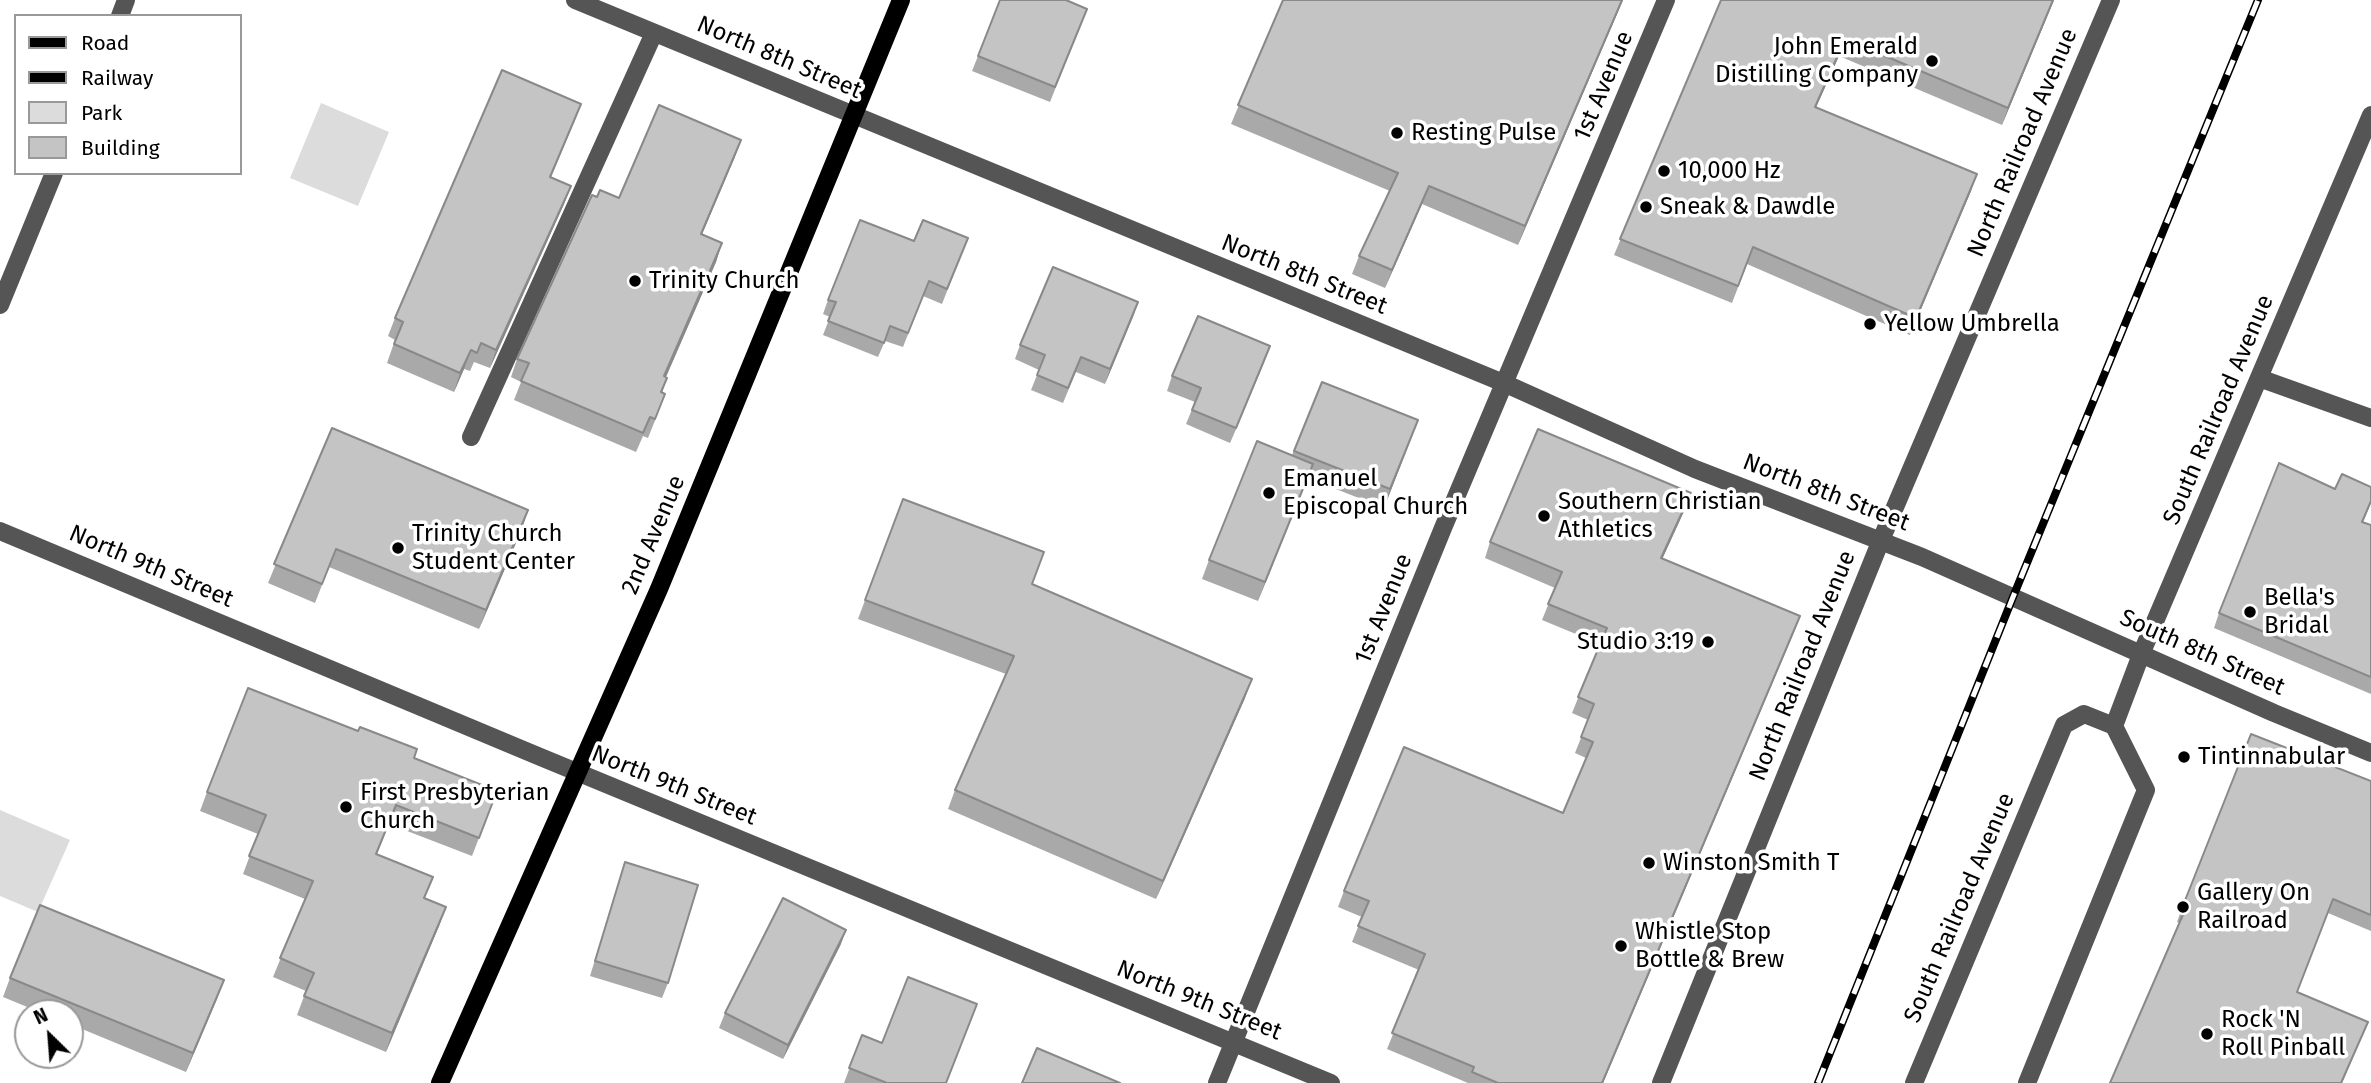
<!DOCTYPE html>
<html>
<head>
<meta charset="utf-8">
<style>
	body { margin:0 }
	#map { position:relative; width:2371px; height:1083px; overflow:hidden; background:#fff; font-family:"Fira Sans",sans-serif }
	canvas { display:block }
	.legend { position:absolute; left:14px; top:14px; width:228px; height:161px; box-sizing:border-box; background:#fff; border:2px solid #999; margin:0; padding:9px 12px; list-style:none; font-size:21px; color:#000 }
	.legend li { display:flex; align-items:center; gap:14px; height:35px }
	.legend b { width:35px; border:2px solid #999 }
	.north { position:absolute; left:14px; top:999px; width:70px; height:70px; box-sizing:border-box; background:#fff; border:2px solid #999; border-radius:50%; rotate:335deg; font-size:19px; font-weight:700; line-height:28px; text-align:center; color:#000 }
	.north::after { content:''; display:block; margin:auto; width:24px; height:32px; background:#000; clip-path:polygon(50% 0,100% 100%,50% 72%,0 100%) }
</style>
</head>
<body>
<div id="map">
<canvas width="2371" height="1083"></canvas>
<ul class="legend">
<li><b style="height:9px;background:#000"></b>Road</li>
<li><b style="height:9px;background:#000"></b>Railway</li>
<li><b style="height:19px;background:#dcdcdc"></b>Park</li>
<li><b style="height:19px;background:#c4c4c4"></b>Building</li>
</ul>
<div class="north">N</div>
</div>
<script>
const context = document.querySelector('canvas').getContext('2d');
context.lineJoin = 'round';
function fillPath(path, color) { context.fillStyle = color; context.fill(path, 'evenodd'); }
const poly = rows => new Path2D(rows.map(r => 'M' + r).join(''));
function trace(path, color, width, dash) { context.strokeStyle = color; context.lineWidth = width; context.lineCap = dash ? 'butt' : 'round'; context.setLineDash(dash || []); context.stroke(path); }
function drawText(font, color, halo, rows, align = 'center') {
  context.font = font + ' "Fira Sans",sans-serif'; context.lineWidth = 7; context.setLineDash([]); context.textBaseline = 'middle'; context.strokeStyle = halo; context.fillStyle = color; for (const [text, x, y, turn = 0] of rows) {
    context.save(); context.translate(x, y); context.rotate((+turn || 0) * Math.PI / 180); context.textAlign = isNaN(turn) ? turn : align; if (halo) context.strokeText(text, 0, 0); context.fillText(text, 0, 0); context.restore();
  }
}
const green = poly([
	[321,103,389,132,358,206,290,178],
	[0,810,70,840,38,912,0,896]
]);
const minor = poly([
	[575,0,1506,384,1695,469,1922,557,2274,713,2371,753],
	[120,16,126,0],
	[0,305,54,173],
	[2259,378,2371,418],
	[471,437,654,33],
	[0,531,538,756,1331,1083],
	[2114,726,2142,652,2371,115],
	[1217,1083,1443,528,1666,0],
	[1661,1083,1881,540,2111,0],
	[1914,1083,2064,725,2084,714,2114,726,2146,790,2027,1083]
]);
const major = poly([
	[440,1083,659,589,901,0]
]);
const rail = poly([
	[1818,1083,2013,597,2258,0]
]);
const wall = poly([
	[1283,0,1623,0,1518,245,1422,204,1385,288,1352,274,1359,256,1390,191,1231,124],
	[1721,0,2054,0,2002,125,1839,56,1816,107,1971,191,1910,335,1747,264,1732,303,1614,255],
	[1087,9,1050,102,972,71,978,56],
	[581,104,574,122,551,177,571,186,564,204,490,368,474,362,470,371,464,369,454,392,387,363,395,340,388,336,395,318],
	[741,140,734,159,702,234,722,243,716,262,666,377,667,378,662,393,665,394,658,413,648,438,643,436,636,452,514,400,521,382,511,377,517,359,597,197,619,198],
	[914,241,962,253,942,304,923,296,903,347,885,341,878,357,823,335,830,317,823,314,828,300],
	[1138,302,1105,384,1076,372,1063,403,1031,390,1039,370,1015,359,1020,345],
	[1265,360,1230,443,1186,424,1195,402,1167,391,1172,376],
	[1322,382,1418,420,1384,508,1308,478,1258,601,1202,579,1209,560,1292,455],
	[332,428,522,529,479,629,329,567,315,603,268,583],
	[2371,487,2371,503,2363,522,2371,525,2371,694,2214,628,2219,613,2335,489],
	[1691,493,1685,509,1662,559,1794,632,1603,1083,1468,1083,1387,1049,1419,970,1352,942,1362,917,1338,907,1344,891,1563,813,1586,758,1575,753,1588,720,1572,713,1600,644,1542,620,1555,588,1485,558,1490,542],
	[903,499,1032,584,1245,698,1156,899,948,809,955,790,1006,674,858,619],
	[414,758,497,791,472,856,389,824,377,854,425,898,446,907,439,926,386,1052,297,1015,306,991,273,977,305,899,243,874,258,834,200,811,207,792],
	[2371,781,2371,931,2328,913,2297,992,2368,1022,2342,1083,2110,1083,2180,923,2177,922,2182,908],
	[625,862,668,983,662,998,590,976],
	[841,944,783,1059,719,1028,725,1013],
	[10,978,224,980,186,1072,70,1024,70,1013,42,1013,3,997],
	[862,1035,882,1043,946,1083,844,1083]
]);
const shadedWall = poly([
	[1622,0,1623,0,1518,245,1525,226],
	[2053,0,2054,0,2002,125,2008,108],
	[1845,39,1839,56,1809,123,1815,107],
	[581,104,574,122,543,195,550,177],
	[741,140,734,159,694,253,701,234],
	[1977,174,1971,191,1910,335,1916,318],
	[571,186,564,204,490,368,496,350],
	[1429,186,1422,204,1385,288,1392,270],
	[722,243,716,262,658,395,664,376],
	[1138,302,1133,317,1105,384,1110,369],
	[1270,346,1265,360,1230,443,1236,428],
	[471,350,464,369,454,392,460,373],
	[1418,420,1411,439,1384,508,1390,489],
	[1313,464,1306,482,1258,601,1265,582],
	[1691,493,1685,509,1655,575,1661,558],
	[528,510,522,529,479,629,486,610],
	[1800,616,1794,632,1603,1083,1602,1083],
	[1252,679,1245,698,1156,899,1163,881],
	[446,907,439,926,386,1052,392,1033],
	[846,930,841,944,783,1059,788,1045],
	[224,980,217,999,186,1072,193,1053],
	[2368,1022,2342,1083,2341,1083]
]);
const building = poly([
	[1000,0,1066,0,1087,9,1055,87,978,56,1000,0],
	[1283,0,1622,0,1525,226,1429,186,1392,270,1359,256,1398,173,1238,105,1283,0],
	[1721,0,2053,0,2008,108,1845,39,1815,107,1977,174,1916,318,1753,247,1738,286,1620,239,1721,0],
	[502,70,581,104,550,177,571,186,496,350,481,343,477,353,471,350,460,373,394,344,403,322,395,318,502,70],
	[659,105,741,140,701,234,722,243,664,376,667,378,661,392,665,394,655,419,650,417,643,433,521,381,529,363,517,359,592,195,597,197,600,190,619,198,659,105],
	[860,220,914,241,923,220,968,238,947,289,929,281,908,333,890,326,884,343,828,321,836,302,828,300,860,220],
	[1053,267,1138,302,1110,369,1081,357,1068,388,1037,375,1045,355,1020,345,1053,267],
	[1198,316,1270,346,1236,428,1192,410,1201,388,1172,376,1198,316],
	[1322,382,1418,420,1390,489,1294,451,1322,382],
	[332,428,528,510,486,610,336,549,322,584,274,564,332,428],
	[1538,429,1691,493,1661,558,1800,616,1602,1083,1498,1083,1472,1072,1474,1067,1392,1033,1425,954,1358,926,1369,901,1344,891,1404,747,1563,813,1593,742,1581,737,1594,704,1578,697,1607,628,1548,604,1562,572,1490,542,1538,429],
	[1257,441,1313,464,1265,582,1209,560,1257,441],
	[2279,463,2335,489,2342,474,2371,487,2371,501,2362,522,2371,525,2371,677,2219,613,2279,463],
	[903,499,1044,552,1032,584,1252,679,1163,881,955,790,1014,656,865,600,903,499],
	[248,688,358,731,360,727,417,749,414,758,497,791,479,838,396,805,376,854,433,877,424,898,446,907,392,1033,304,996,314,973,280,958,313,881,249,856,266,815,207,792,248,688],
	[2251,734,2371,781,2371,915,2333,899,2297,992,2368,1022,2341,1083,2110,1083,2185,910,2182,908,2251,734],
	[625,862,698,885,668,983,595,961,625,862],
	[783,898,846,930,788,1045,725,1013,783,898],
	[40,905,224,980,193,1053,10,978,40,905],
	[908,977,977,1004,946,1083,887,1083,849,1068,862,1035,882,1043,908,977],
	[1037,1048,1120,1083,1022,1083,1037,1048]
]);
const markers = [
	[1932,61,7,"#000"],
	[1397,133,7,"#000"],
	[1664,171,7,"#000"],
	[1646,207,7,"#000"],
	[635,281,7,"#000"],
	[1870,324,7,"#000"],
	[1269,493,7,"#000"],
	[1544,516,7,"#000"],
	[398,548,7,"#000"],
	[2250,612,7,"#000"],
	[1708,642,7,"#000"],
	[2184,757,7,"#000"],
	[346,807,7,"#000"],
	[1649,863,7,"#000"],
	[2183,907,7,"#000"],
	[1621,946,7,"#000"],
	[2207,1034,7,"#000"]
];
const poiNames = [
	["John Emerald",1918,47,"right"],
	["Distilling Company",1918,75,"right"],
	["Resting Pulse",1411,133],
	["10,000 Hz",1678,171],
	["Sneak & Dawdle",1660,207],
	["Trinity Church",649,281],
	["Yellow Umbrella",1884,324],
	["Emanuel",1283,479],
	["Episcopal Church",1283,507],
	["Southern Christian",1558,502],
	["Athletics",1558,530],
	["Trinity Church",412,534],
	["Student Center",412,562],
	["Bella's",2264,598],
	["Bridal",2264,626],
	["Studio 3:19",1694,642,"right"],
	["Tintinnabular",2198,757],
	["First Presbyterian",360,793],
	["Church",360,821],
	["Winston Smith T",1663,863],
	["Gallery On",2197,893],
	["Railroad",2197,921],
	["Whistle Stop",1635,932],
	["Bottle & Brew",1635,960],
	["Rock 'N",2221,1020],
	["Roll Pinball",2221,1048]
];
const streetNames = [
	["North 8th Street",779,58,23],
	["1st Avenue",1604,86,-67],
	["North Railroad Avenue",2023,143,-67],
	["North 8th Street",1304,275,22],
	["South Railroad Avenue",2219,410,-67],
	["North 8th Street",1826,493,21],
	["2nd Avenue",654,535,-67],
	["North 9th Street",151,567,23],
	["1st Avenue",1384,609,-68],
	["South 8th Street",2202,653,24],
	["North Railroad Avenue",1803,666,-68],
	["North 9th Street",674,786,22],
	["South Railroad Avenue",1960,908,-67],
	["North 9th Street",1199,1001,22]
];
fillPath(green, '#dcdcdc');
trace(minor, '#555', 18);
trace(major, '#000', 18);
trace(rail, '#000', 8);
trace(rail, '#fff', 5, [16]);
fillPath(wall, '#a9a9a9');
fillPath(shadedWall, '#898989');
fillPath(building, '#c4c4c4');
trace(building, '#898989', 2);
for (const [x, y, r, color] of markers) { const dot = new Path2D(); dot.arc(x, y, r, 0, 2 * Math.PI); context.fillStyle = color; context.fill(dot); trace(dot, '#fff', 2.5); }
drawText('24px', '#000', '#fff', poiNames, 'left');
drawText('24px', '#000', '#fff', streetNames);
</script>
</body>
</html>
